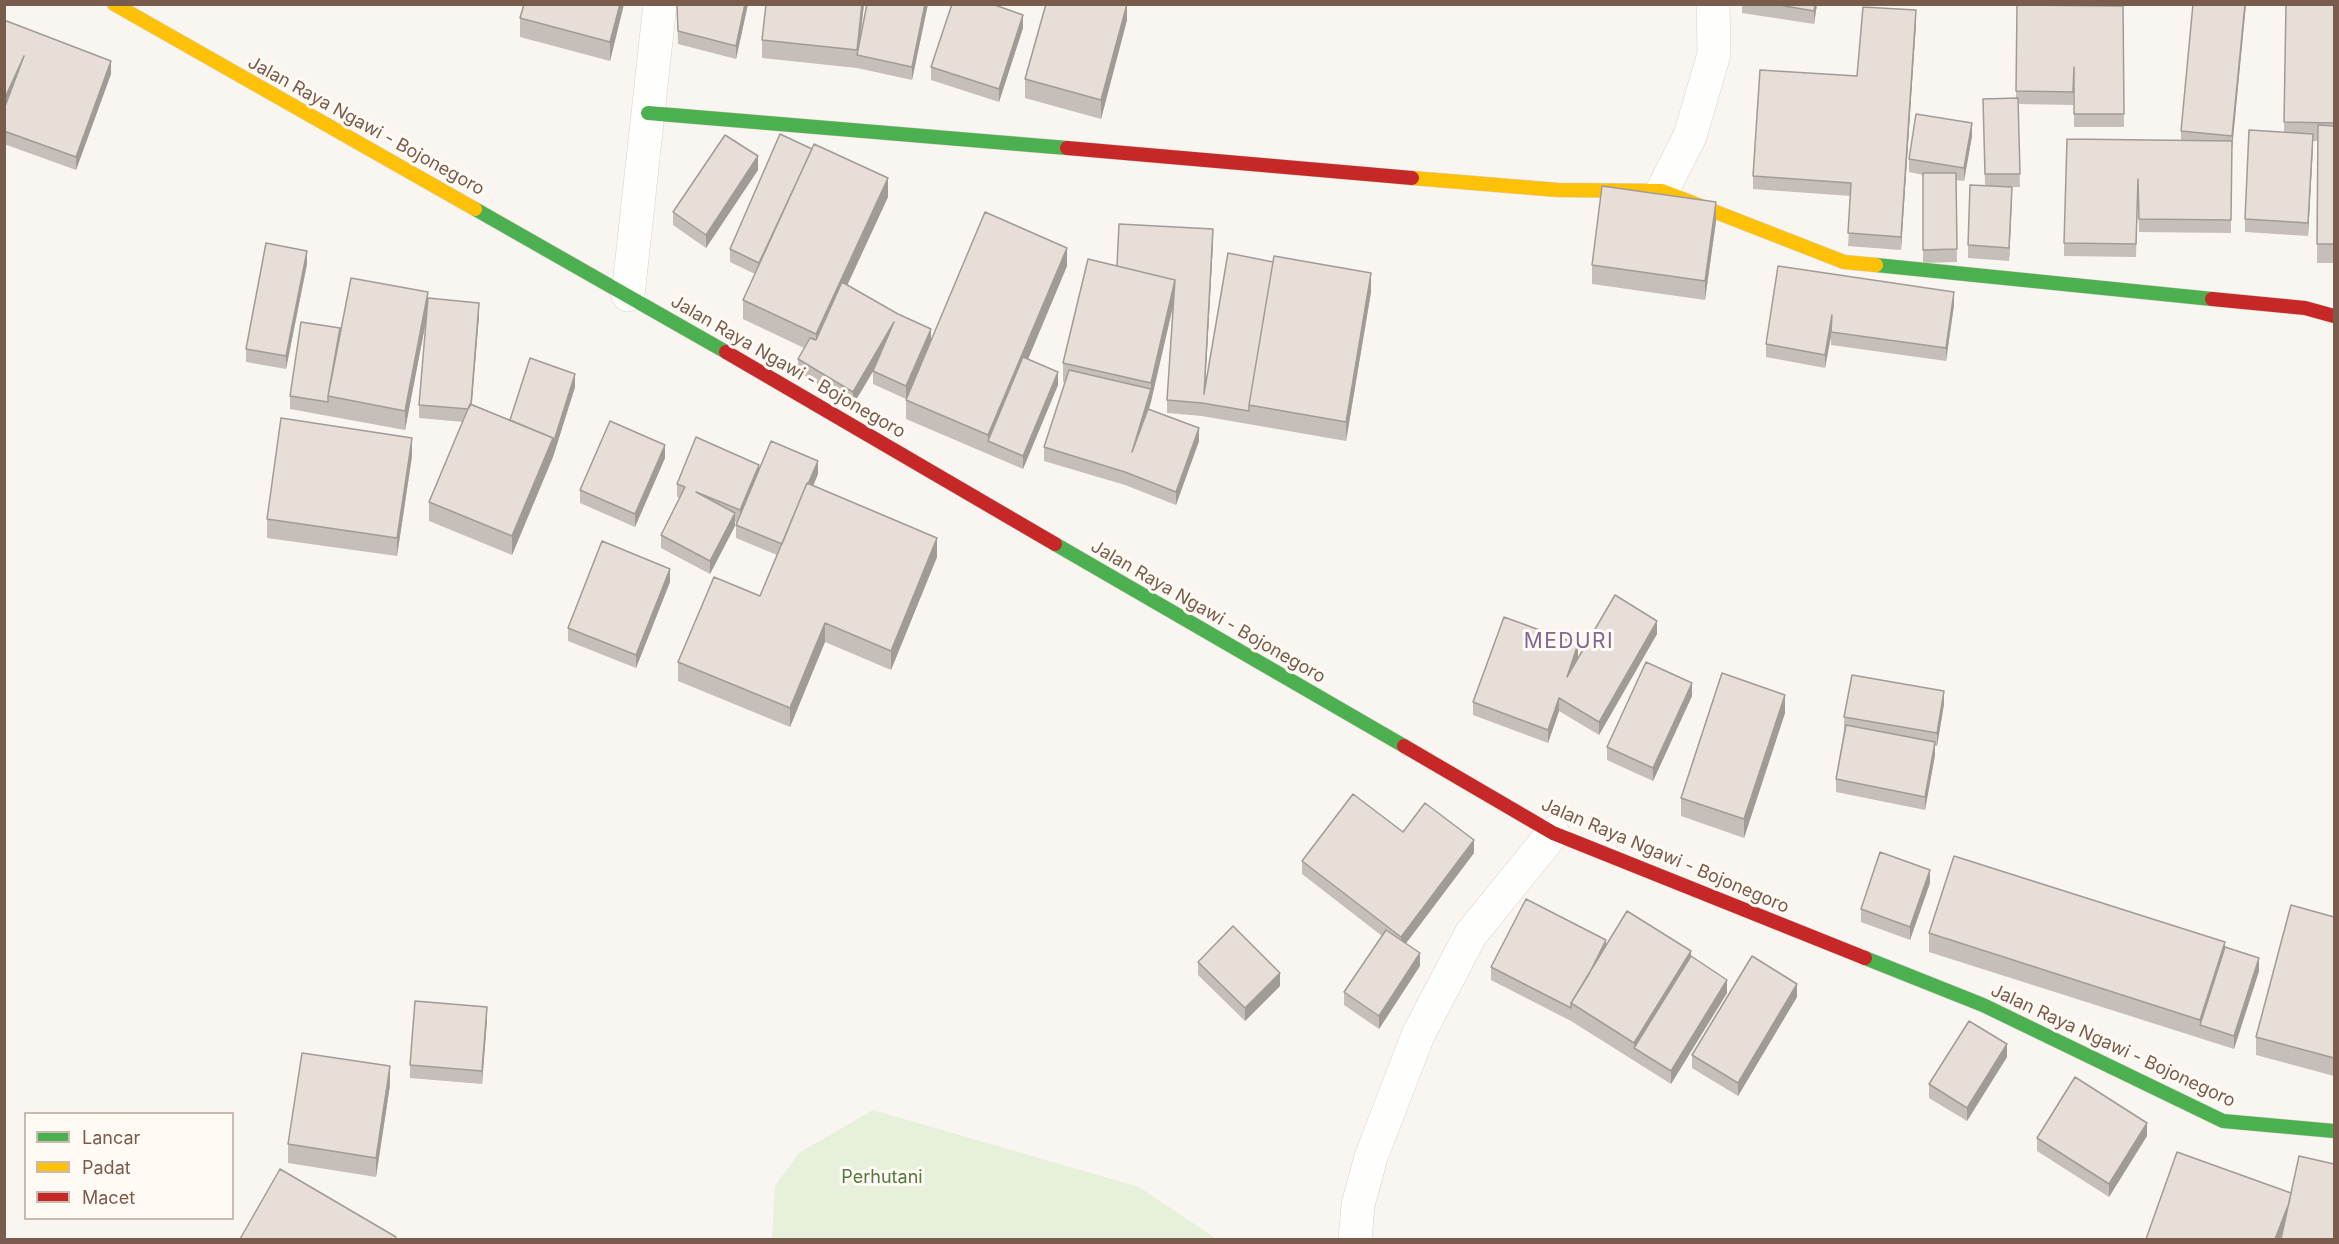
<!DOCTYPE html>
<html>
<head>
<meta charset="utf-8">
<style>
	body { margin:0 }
	#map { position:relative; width:2339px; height:1244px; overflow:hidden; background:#f9f5f0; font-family:Inter,sans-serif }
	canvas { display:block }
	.frame { position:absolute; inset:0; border:6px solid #7a5c4d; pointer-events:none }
	.legend { position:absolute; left:24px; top:1112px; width:210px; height:108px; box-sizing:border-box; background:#fffaf3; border:2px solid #cabbb1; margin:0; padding:8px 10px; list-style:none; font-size:18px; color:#7a5c4d }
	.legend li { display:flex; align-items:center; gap:12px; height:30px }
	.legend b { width:30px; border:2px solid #cabbb1 }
</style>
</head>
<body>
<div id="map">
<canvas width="2339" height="1244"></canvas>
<div class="frame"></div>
<ul class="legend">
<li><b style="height:8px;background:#4caf50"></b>Lancar</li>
<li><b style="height:8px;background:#ffc107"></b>Padat</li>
<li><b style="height:8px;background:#c62828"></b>Macet</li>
</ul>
</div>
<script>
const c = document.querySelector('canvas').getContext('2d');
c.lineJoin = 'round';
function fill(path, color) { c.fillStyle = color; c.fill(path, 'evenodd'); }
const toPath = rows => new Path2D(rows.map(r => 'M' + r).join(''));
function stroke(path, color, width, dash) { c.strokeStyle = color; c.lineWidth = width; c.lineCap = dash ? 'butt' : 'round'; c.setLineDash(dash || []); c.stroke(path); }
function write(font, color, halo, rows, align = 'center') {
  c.font = font + ' Inter,sans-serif'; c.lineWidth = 6; c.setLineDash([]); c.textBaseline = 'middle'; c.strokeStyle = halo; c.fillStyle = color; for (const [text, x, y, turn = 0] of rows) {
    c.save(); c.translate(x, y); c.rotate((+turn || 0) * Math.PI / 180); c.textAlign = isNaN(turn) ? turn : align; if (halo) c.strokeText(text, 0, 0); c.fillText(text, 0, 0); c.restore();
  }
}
fill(toPath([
	[873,1110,1139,1187,1217,1239,772,1239,775,1186,799,1153]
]), '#e7f0db');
const street = toPath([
	[1662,191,1690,136,1714,54,1713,4],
	[628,295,660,4],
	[1355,1240,1358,1205,1371,1157,1418,1035,1471,934,1553,833]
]);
const fast = toPath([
	[648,113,1067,148],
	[475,209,726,352],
	[1876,265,2212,299],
	[1055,544,1404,746],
	[1865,958,1983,1005,2223,1121,2334,1131]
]);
const slow = toPath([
	[114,4,475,209],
	[1412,178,1558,190,1662,191,1844,262,1876,265]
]);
const jam = toPath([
	[1067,148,1412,178],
	[2212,299,2305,308,2334,316],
	[726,352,1055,544],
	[1404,746,1553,833,1865,958]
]);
stroke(street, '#d7d1cb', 34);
stroke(fast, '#d9d2cb', 15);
stroke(slow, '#d9d2cb', 15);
stroke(jam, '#d9d2cb', 15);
stroke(street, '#fefefd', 33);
stroke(fast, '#4caf50', 14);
stroke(slow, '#ffc107', 14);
stroke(jam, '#c62828', 14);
fill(toPath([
	[624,4,610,61,520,37,520,18],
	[677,4,748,4,736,59,678,44],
	[766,4,864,4,860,41,928,4,912,80,857,68,762,58,762,40],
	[1127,4,1127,20,1101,119,1025,98,1025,79],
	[1742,4,1817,4,1814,24,1742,13],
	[2246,4,2232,149,2231,149,2231,233,2139,232,2138,192,2136,257,2064,256,2064,243,2181,141,2181,131],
	[2286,4,2334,4,2334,263,2317,263,2318,141,2313,141,2308,236,2245,232,2245,219,2284,132],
	[2017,5,2123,6,2124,127,2074,127,2074,80,2073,105,2018,104,2020,187,2012,187,2009,261,1968,258,1968,245,1985,185,1983,99,2016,98],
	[4,20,111,74,76,170,4,144],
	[1916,23,1901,250,1848,246,1851,196,1753,189,1753,176,1857,76],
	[1023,28,999,102,931,80,931,67],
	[1972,136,1964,181,1956,180,1957,262,1923,263,1923,175,1909,172,1909,159],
	[758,170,706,248,673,225,673,212],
	[888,197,847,285,931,342,1067,266,1028,359,1058,385,1023,469,906,419,906,400,928,348,906,399,873,384,873,372,853,405,798,372,798,359,804,348,743,319,743,300,755,274,730,262,730,249],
	[1716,221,1705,300,1592,284,1592,265],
	[1213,242,1205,387,1371,292,1346,441,1202,416,1167,413,1167,400,1173,304,1148,409,1199,441,1176,505,1125,485,1044,461,1044,447,1065,382,1063,382,1063,363,1117,266],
	[307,264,286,369,246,362,246,349],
	[428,298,479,316,472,404,510,420,575,387,553,457,512,555,429,521,429,502,463,422,419,418,419,405,426,320,405,430,290,409,290,396,340,337],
	[1954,305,1946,361,1831,345,1831,336,1825,368,1766,357,1766,344],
	[412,456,397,556,267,538,267,519],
	[665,458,635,527,580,503,580,490],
	[759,470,818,474,813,486,937,557,891,670,825,642,790,727,678,681,678,662,760,596,777,555,736,538,736,525,737,523,735,521,735,526,710,574,661,548,661,535,680,498,677,497,677,484],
	[670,582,636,668,568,641,568,628],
	[1657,634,1599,735,1559,711,1548,743,1473,715,1473,702,1578,657,1577,660],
	[1692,696,1653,781,1607,760,1607,747],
	[1944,704,1937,746,1935,746,1935,755,1925,810,1836,792,1836,779,1844,730,1844,717],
	[1785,713,1744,838,1681,816,1681,798],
	[1403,832,1474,853,1406,943,1420,966,1379,1029,1344,1005,1344,992,1382,936,1302,874,1302,861],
	[1930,883,1910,940,1861,922,1861,909],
	[2334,917,2334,1076,2256,1055,2256,1037],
	[1929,933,2225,948,2259,971,2234,1049,1929,952],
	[1606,946,1691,956,1727,993,1671,1084,1571,1021,1491,980,1491,967],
	[1198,962,1280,986,1245,1021,1198,975],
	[1797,997,1738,1096,1692,1068,1692,1055],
	[487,1020,482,1084,410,1078,410,1065],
	[2007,1057,1967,1121,1929,1098,1929,1084],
	[390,1085,376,1177,288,1163,288,1144],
	[2147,1136,2109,1197,2037,1151,2037,1138]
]), '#c6bfb9');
fill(toPath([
	[620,4,624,4,610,61,610,42],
	[745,4,748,4,736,59,736,46],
	[862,4,864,4,858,56,857,55,857,68,857,50],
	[925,4,928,4,912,80,912,67],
	[1127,4,1127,20,1101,119,1101,100],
	[1815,4,1817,4,1814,24,1814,11],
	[2245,4,2246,4,2232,149,2232,136],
	[1916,10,1916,23,1901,250,1901,237],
	[1023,15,1023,28,999,102,999,89],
	[24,56,4,113,4,100],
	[111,61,111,74,76,170,76,157],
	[1972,123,1972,136,1964,181,1964,168],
	[2313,134,2313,147,2308,236,2308,223],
	[758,156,758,170,706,248,706,235],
	[888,178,888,197,816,353,816,334],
	[2012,187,2012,200,2009,261,2009,248],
	[1716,202,1716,221,1705,300,1705,281],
	[1213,229,1213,242,1204,407,1204,394],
	[1067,248,1067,266,993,443,988,441,988,435],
	[307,251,307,264,286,369,286,356],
	[1371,273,1371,292,1346,441,1346,422],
	[1175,280,1175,298,1151,402,1132,465,1132,452,1151,389,1151,383],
	[428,292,428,311,405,430,405,411],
	[1954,292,1954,305,1946,361,1946,348],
	[479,303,479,316,470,422,470,409],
	[1832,315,1831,336,1825,368,1825,355],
	[894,322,894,335,853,405,853,392],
	[931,329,931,342,906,399,906,386],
	[1058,372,1058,385,1023,469,1023,456],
	[575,374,575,387,553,457,553,444],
	[1199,428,1199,441,1176,505,1176,492],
	[412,438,412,456,397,556,397,538],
	[553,438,553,457,512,555,512,536],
	[665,445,665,458,635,527,635,514],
	[818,461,818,474,783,558,783,545],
	[759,465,759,478,740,523,740,510],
	[735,513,735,526,710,574,710,561],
	[937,538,937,557,891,670,891,651],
	[670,569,670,582,636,668,636,655],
	[1657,621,1657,634,1599,735,1599,722],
	[825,623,825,642,790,727,790,708],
	[1578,644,1578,657,1567,690,1567,677],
	[1692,683,1692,696,1653,781,1653,768],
	[1944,691,1944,704,1937,746,1937,733],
	[1785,695,1785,713,1744,838,1744,819],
	[1559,698,1559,711,1548,743,1548,730],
	[1935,742,1935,755,1925,810,1925,797],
	[1474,840,1474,853,1401,950,1401,937],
	[1930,870,1930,883,1910,940,1910,927],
	[1606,940,1606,953,1573,1004],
	[2225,942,2225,960,2200,1025,2200,1020],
	[1691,951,1691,969,1634,1048,1634,1043],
	[1420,953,1420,966,1379,1029,1379,1016],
	[2259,958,2259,971,2234,1049,2234,1036],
	[1280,973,1280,986,1245,1021,1245,1008],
	[1727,980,1727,993,1671,1084,1671,1071],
	[1797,984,1797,997,1738,1096,1738,1083],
	[487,1007,487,1020,482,1084,482,1071],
	[2007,1044,2007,1057,1967,1121,1967,1108],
	[390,1066,390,1085,376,1177,376,1158],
	[2147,1123,2147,1136,2109,1197,2109,1184],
	[2292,1194,2292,1207,2280,1239,2275,1239]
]), '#a19b96');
const building = toPath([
	[524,4,620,4,610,42,520,18,524,4],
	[677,4,745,4,736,46,678,31,677,4],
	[766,4,862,4,857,50,762,40,766,4],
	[867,4,925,4,912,67,857,55,867,4],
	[952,4,992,4,1023,15,999,89,931,67,952,4],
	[1046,4,1127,4,1101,100,1025,79,1046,4],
	[1773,4,1815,4,1814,11,1773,4],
	[2193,4,2245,4,2232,136,2181,131,2193,4],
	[2286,4,2334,4,2334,123,2284,122,2286,4],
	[2017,5,2123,6,2124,114,2074,114,2074,67,2073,92,2016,91,2017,5],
	[1863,7,1916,10,1901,237,1848,233,1851,183,1753,176,1760,70,1857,76,1863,7],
	[4,20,111,61,76,157,4,131,4,109,24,56,4,100,4,20],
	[2018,98,2020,174,1985,174,1983,99,2018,98],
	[1916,114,1972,123,1964,168,1909,159,1916,114],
	[2318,125,2334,126,2334,244,2317,244,2318,125],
	[2249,130,2313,134,2308,223,2245,219,2249,130],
	[780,134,812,149,759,263,730,249,780,134],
	[725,135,758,156,706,235,673,212,725,135],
	[2067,139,2232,141,2231,220,2139,219,2138,179,2136,244,2064,243,2067,139],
	[814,144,888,178,816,334,743,300,814,144],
	[1923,173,1956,173,1957,249,1923,250,1923,173],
	[1970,185,2012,187,2009,248,1968,245,1970,185],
	[1602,186,1716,202,1705,281,1592,265,1602,186],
	[985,212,1067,248,988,435,906,400,985,212],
	[1119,224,1213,229,1204,394,1228,253,1273,262,1249,405,1249,411,1202,403,1167,400,1175,280,1117,266,1119,224],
	[266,243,307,251,286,356,246,349,266,243],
	[1274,256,1371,273,1346,422,1249,405,1274,256],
	[1088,259,1175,280,1151,383,1063,363,1088,259],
	[1778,266,1954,292,1946,348,1831,332,1832,315,1825,355,1766,344,1778,266],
	[351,278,428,292,405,411,328,396,351,278],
	[842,282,898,314,931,329,906,386,873,371,894,322,853,392,798,359,810,338,816,340,842,282],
	[428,298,479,303,471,404,468,409,419,405,428,298],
	[301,322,340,328,328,396,328,402,290,396,301,322],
	[1023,357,1058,372,1023,456,988,441,1023,357],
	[530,358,575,374,553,444,553,438,510,420,530,358],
	[1069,370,1151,389,1132,452,1148,409,1199,428,1176,492,1125,472,1044,447,1069,370],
	[470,404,553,438,512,536,429,502,470,404],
	[281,418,412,438,397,538,267,519,281,418],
	[610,421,665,445,635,514,580,490,610,421],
	[696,437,759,465,740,510,696,492,735,513,710,561,661,535,685,487,677,484,696,437],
	[771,441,818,461,808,484,807,483,782,544,736,525,771,441],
	[807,483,937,538,891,651,825,623,790,708,678,662,714,577,760,596,807,483],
	[602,541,670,569,636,655,568,628,602,541],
	[1615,595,1657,621,1599,722,1559,698,1548,730,1473,702,1504,617,1578,644,1567,677,1615,595],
	[1646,662,1692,683,1653,768,1607,747,1646,662],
	[1722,673,1785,695,1744,819,1681,798,1722,673],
	[1852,675,1944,691,1937,733,1844,717,1852,675],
	[1846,725,1935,742,1925,797,1836,779,1846,725],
	[1353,794,1403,832,1425,803,1474,840,1401,937,1302,861,1353,794],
	[1880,852,1930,870,1910,927,1861,909,1880,852],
	[1954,856,2225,942,2200,1020,1929,933,1954,856],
	[1526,899,1606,940,1589,974,1571,1003,1571,1008,1491,967,1526,899],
	[2291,905,2334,917,2334,1058,2256,1037,2291,905],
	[1627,911,1691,951,1634,1043,1571,1003,1627,911],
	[1233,926,1280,973,1245,1008,1198,962,1233,926],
	[1386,930,1420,953,1379,1016,1344,992,1386,930],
	[2225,947,2259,958,2234,1036,2200,1025,2225,947],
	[1691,956,1727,980,1671,1071,1634,1048,1691,956],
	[1752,956,1797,984,1738,1083,1692,1055,1752,956],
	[415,1001,487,1007,482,1071,410,1065,415,1001],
	[1969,1021,2007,1044,1967,1108,1929,1084,1969,1021],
	[302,1053,390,1066,376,1158,288,1144,302,1053],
	[2075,1077,2147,1123,2109,1184,2037,1138,2075,1077],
	[2177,1152,2291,1193,2289,1203,2275,1239,2146,1239,2177,1152],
	[2299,1156,2334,1164,2334,1239,2281,1239,2299,1156],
	[280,1169,396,1237,395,1239,240,1239,280,1169]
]);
fill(building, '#e6ded7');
stroke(building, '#a19b96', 1.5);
write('18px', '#7a5c4d', '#fffaf3', [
	["Jalan Raya Ngawi - Bojonegoro",366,126,29],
	["Jalan Raya Ngawi - Bojonegoro",788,367,30],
	["Jalan Raya Ngawi - Bojonegoro",1208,612,30],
	["Jalan Raya Ngawi - Bojonegoro",1665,856,23],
	["Jalan Raya Ngawi - Bojonegoro",2113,1046,25]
]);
write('18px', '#537a41', '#fffaf3', [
	["Perhutani",882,1178]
]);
c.letterSpacing = '1.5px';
write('21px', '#846695', '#fffaf3', [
	["MEDURI",1569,642]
]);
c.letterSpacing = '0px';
</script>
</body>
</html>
